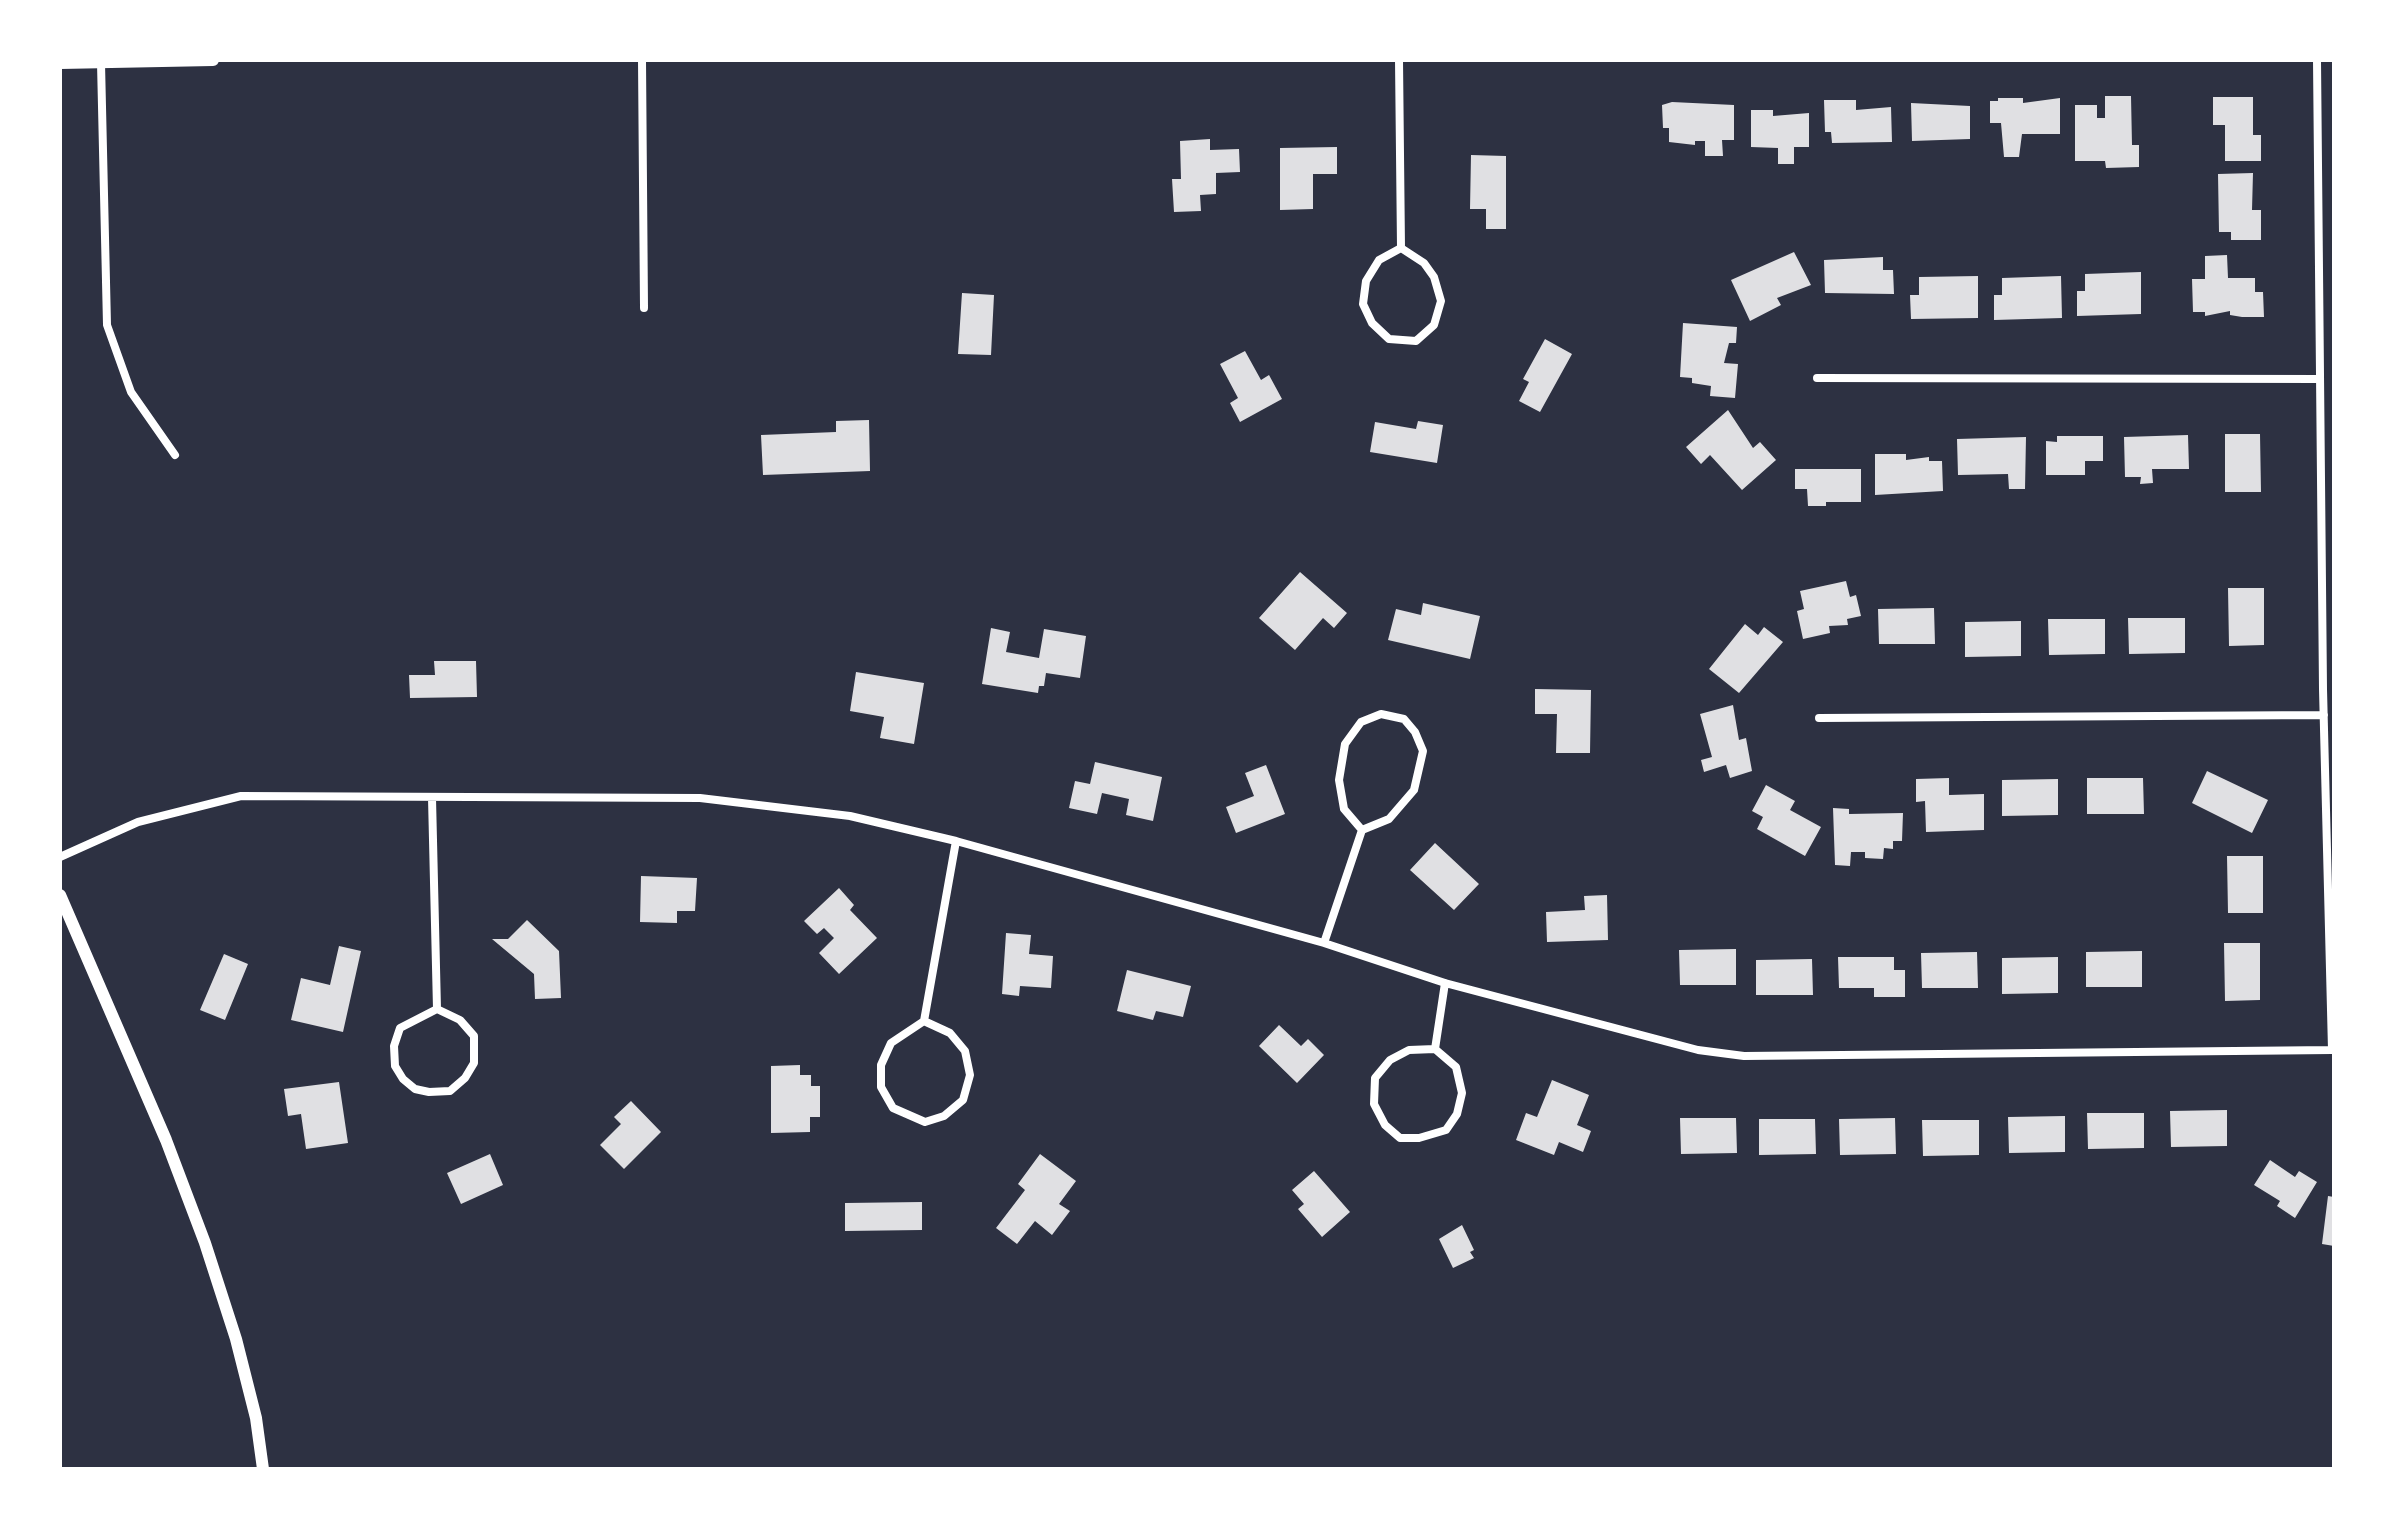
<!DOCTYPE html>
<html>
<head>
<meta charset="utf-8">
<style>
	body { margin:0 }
	#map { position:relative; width:2394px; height:1529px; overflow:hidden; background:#2d3142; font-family:Rubik,sans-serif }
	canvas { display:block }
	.frame { position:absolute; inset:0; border:62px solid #fff; pointer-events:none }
</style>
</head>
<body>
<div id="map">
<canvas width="2394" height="1529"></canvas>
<div class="frame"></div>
</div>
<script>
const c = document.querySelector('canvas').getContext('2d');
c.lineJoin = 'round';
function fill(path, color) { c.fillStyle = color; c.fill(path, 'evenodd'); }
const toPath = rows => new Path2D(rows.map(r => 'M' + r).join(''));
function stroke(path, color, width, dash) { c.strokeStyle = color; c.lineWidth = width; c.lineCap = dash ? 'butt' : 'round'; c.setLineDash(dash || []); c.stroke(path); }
fill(toPath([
	[2105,96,2131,96,2132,145,2139,145,2139,167,2106,168,2105,161,2075,161,2075,105,2097,105,2097,118,2105,118],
	[2213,97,2253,97,2253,135,2261,135,2261,161,2225,161,2225,125,2213,125],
	[1998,98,2023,98,2023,103,2060,98,2060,134,2022,134,2019,157,2004,157,2001,123,1990,123,1990,101,1998,101],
	[1824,100,1856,100,1856,110,1891,107,1892,142,1832,143,1831,132,1825,132],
	[1672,102,1734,105,1734,140,1722,140,1723,156,1705,156,1705,141,1695,141,1695,145,1669,142,1669,128,1663,128,1662,105],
	[1911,103,1970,106,1970,139,1912,141],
	[1751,110,1773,110,1773,116,1809,113,1809,147,1794,147,1794,164,1778,164,1778,148,1751,147],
	[1210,139,1210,150,1239,149,1240,172,1216,173,1216,194,1200,195,1201,211,1174,212,1172,179,1181,179,1180,141],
	[1337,147,1337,174,1313,174,1313,209,1280,210,1280,148],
	[1471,155,1506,156,1506,229,1486,229,1486,209,1470,209],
	[2253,173,2252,210,2261,210,2261,240,2231,240,2231,232,2219,232,2218,174],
	[1794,252,1811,285,1777,298,1781,305,1750,321,1731,280],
	[2227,255,2228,278,2255,278,2255,292,2263,292,2264,317,2242,317,2230,315,2230,311,2205,316,2205,312,2193,312,2192,279,2205,279,2205,256],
	[1883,257,1883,270,1893,270,1894,294,1825,293,1824,260],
	[2141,272,2141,314,2077,316,2077,291,2085,291,2085,274],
	[1978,276,1978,318,1911,319,1910,295,1919,295,1919,277],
	[2061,276,2062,318,1994,320,1994,295,2002,295,2002,278],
	[962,293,994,295,991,355,958,354],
	[1683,323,1737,327,1736,343,1729,343,1724,363,1738,364,1735,398,1710,396,1711,386,1692,383,1692,378,1680,377],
	[1545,339,1572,354,1540,412,1519,401,1529,382,1523,379],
	[1245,351,1261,380,1269,375,1282,399,1240,422,1230,403,1238,398,1220,364],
	[1728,410,1753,448,1760,442,1776,460,1742,490,1710,455,1701,464,1686,447],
	[869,420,870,471,763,475,761,435,836,432,836,421],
	[1418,421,1443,425,1437,463,1370,452,1375,422,1416,429],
	[2225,434,2260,434,2261,492,2225,492],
	[2188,435,2189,469,2152,469,2153,483,2140,484,2141,477,2125,477,2124,437],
	[2057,436,2103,436,2103,461,2085,461,2085,475,2046,475,2046,441,2057,442],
	[2026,437,2025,489,2009,489,2008,474,1958,475,1957,439],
	[1875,454,1906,454,1906,460,1929,457,1929,461,1942,461,1943,491,1875,495],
	[1795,469,1861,469,1861,502,1826,502,1826,506,1808,506,1807,489,1795,489],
	[1300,572,1347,613,1334,628,1323,618,1295,650,1259,618],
	[1846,581,1850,597,1856,595,1861,616,1847,619,1848,625,1829,626,1830,633,1803,639,1797,611,1804,609,1800,591],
	[2228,588,2264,588,2264,645,2229,646],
	[1423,603,1480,616,1470,659,1388,640,1396,609,1421,615],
	[1934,608,1935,644,1879,644,1878,609],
	[2128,618,2185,618,2185,653,2129,654],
	[2048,619,2105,619,2105,654,2049,655],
	[2021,621,2021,656,1965,657,1965,622],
	[1745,624,1758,635,1764,627,1783,642,1739,693,1709,669],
	[991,628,1010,632,1006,652,1039,658,1044,629,1086,636,1080,678,1046,673,1044,686,1039,686,1038,693,982,684],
	[434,661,476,661,477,697,410,698,409,675,435,675],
	[856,672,924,683,914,744,880,738,884,717,850,711],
	[1535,689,1591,690,1590,753,1556,753,1557,714,1535,714],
	[1733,705,1739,740,1746,738,1752,771,1730,778,1726,765,1704,772,1701,760,1712,757,1700,714],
	[1095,762,1162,777,1153,821,1126,815,1129,799,1102,793,1097,814,1069,808,1075,781,1090,784],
	[1266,765,1285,814,1236,833,1226,807,1254,796,1245,773],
	[2207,771,2268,800,2252,833,2192,803],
	[1949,778,1949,795,1984,794,1984,830,1926,832,1925,801,1916,802,1916,779],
	[2087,778,2143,778,2144,814,2087,814],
	[2058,779,2058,815,2002,816,2002,780],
	[1766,785,1795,801,1790,810,1821,827,1805,856,1757,829,1763,817,1752,811],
	[1833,808,1849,809,1849,814,1903,813,1902,841,1893,841,1893,849,1884,848,1883,859,1865,858,1865,852,1851,852,1850,866,1835,865],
	[1435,843,1479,884,1454,910,1410,870],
	[2227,856,2263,856,2263,913,2228,913],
	[641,876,697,878,695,911,677,911,677,923,640,922],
	[839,888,854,905,850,910,877,938,839,974,819,953,834,938,824,928,817,934,804,921],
	[1607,895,1608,940,1547,942,1546,912,1585,910,1584,896],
	[527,920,559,951,561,998,535,999,534,974,492,939,508,939],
	[1006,933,1031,935,1029,954,1053,956,1051,988,1020,986,1019,996,1002,994],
	[2224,943,2260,943,2260,1000,2225,1001],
	[339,946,361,951,343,1032,291,1020,301,978,330,985],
	[1736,949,1736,985,1680,985,1679,950],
	[2142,951,2142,987,2086,987,2086,952],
	[1977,952,1978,988,1922,988,1921,953],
	[224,954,248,964,225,1020,200,1010],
	[1838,957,1894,957,1894,970,1905,970,1905,997,1874,997,1874,988,1839,988],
	[2058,957,2058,993,2002,994,2002,958],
	[1812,959,1813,995,1756,995,1756,960],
	[1127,970,1191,986,1183,1017,1156,1011,1153,1020,1117,1011],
	[1279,1025,1301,1046,1308,1039,1324,1055,1297,1083,1259,1046],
	[800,1065,800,1075,811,1075,811,1086,820,1086,820,1117,810,1117,810,1132,771,1133,771,1066],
	[1552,1080,1589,1095,1577,1125,1591,1131,1583,1152,1559,1142,1554,1155,1516,1140,1526,1113,1537,1117],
	[339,1082,348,1143,306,1149,301,1114,288,1116,284,1089],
	[631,1101,661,1132,624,1169,600,1145,621,1124,614,1117],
	[2227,1110,2227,1146,2171,1147,2170,1111],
	[2087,1113,2144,1113,2144,1148,2088,1149],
	[2065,1116,2065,1152,2009,1153,2008,1117],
	[1680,1118,1736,1118,1737,1153,1681,1154],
	[1895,1118,1896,1154,1840,1155,1839,1119],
	[1759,1119,1815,1119,1816,1154,1759,1155],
	[1922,1120,1979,1120,1979,1155,1923,1156],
	[490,1154,503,1185,461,1204,447,1173],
	[1040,1154,1076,1181,1059,1204,1070,1211,1052,1235,1035,1221,1017,1244,996,1228,1025,1190,1018,1184],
	[2270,1160,2295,1177,2299,1171,2317,1182,2295,1218,2277,1206,2280,1201,2254,1185],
	[1314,1171,1350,1212,1322,1237,1298,1209,1304,1204,1292,1190],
	[2328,1196,2334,1197,2334,1246,2322,1244],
	[922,1202,922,1230,845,1231,845,1203],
	[1462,1225,1474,1250,1470,1252,1474,1258,1453,1268,1439,1239]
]), '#e0e0e3');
stroke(toPath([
	[642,60,644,308],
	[1399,60,1401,248],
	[2317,60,2323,689,2332,1050],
	[101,63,107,325,131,392,175,455],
	[1401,248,1424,263,1434,277,1441,301,1434,325,1416,341,1389,339,1372,323,1363,304,1366,281,1379,260,1401,248],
	[1817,378,2319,379],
	[1819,718,2324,715],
	[432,798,437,1009,400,1028,394,1046,395,1066,403,1079,415,1089,429,1092,450,1091,465,1078,474,1063,474,1036,460,1020,437,1009],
	[60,857,138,822,241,796,700,798,850,816,956,841,1324,943,1445,983,1698,1050,1744,1056,2332,1050],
	[1324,943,1362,830,1389,819,1414,790,1423,751,1415,732,1404,719,1381,714,1361,722,1345,744,1339,780,1344,809,1362,830],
	[924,1021,891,1043,881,1065,881,1087,893,1108,925,1122,944,1116,963,1100,970,1075,965,1051,950,1033,924,1021,956,841],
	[1435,1049,1409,1050,1390,1060,1375,1078,1374,1104,1385,1125,1400,1138,1419,1138,1446,1130,1457,1114,1462,1093,1456,1067,1435,1049,1445,983]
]), '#fff', 8);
stroke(toPath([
	[60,63,213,60],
	[60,895,166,1140,205,1243,236,1339,256,1418,263,1469]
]), '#fff', 12);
</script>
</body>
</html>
